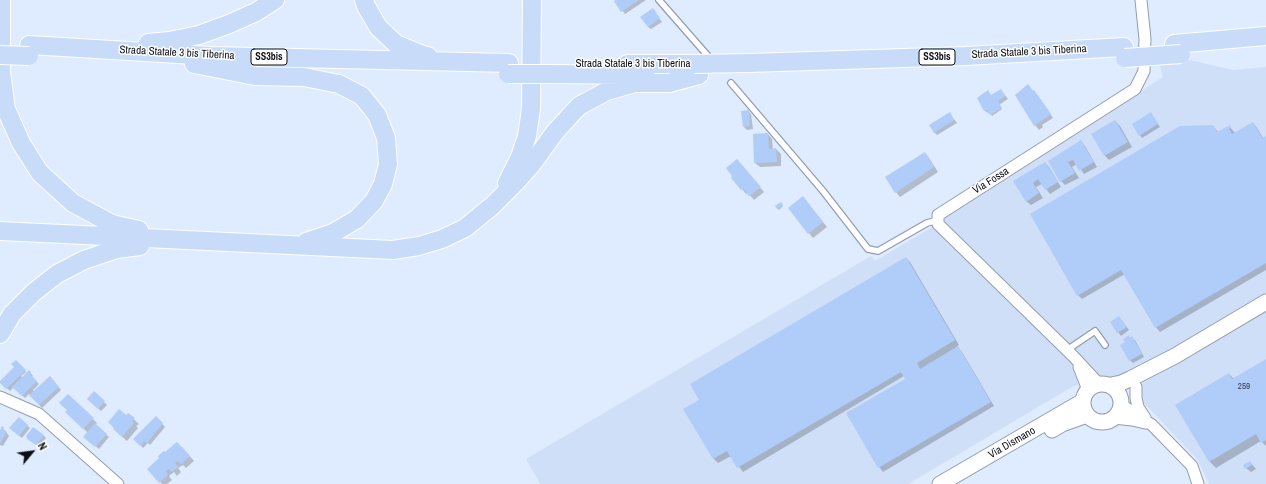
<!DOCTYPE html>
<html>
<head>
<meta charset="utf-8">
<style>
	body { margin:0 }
	#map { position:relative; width:1266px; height:484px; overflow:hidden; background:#dfebfe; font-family:"Archivo Narrow",sans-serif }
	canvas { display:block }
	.north { position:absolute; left:12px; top:432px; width:40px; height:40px; -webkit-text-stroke:3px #fff; paint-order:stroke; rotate:61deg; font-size:11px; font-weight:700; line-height:16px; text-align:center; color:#0b0f15 }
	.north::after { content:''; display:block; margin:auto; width:14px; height:18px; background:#0b0f15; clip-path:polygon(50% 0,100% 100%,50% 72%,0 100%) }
</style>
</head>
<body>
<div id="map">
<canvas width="1266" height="484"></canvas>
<div class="north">N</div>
</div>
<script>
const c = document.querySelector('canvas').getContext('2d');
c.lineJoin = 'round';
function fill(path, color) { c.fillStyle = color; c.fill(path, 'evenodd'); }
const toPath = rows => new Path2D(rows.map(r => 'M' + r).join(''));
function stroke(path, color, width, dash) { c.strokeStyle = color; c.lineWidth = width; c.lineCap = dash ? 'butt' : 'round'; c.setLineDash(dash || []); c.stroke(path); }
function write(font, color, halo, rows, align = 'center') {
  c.font = font + ' "Archivo Narrow",sans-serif'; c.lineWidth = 3; c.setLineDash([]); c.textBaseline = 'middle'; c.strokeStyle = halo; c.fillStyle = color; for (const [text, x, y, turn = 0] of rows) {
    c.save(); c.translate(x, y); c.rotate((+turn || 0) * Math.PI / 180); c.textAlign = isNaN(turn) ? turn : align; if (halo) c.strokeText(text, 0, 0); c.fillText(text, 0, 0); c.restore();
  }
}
fill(toPath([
	[1185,59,1233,70,1266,67,1266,484,1209,484,1198,460,1148,407,1128,388,1117,380,1104,378,1090,380,1072,387,908,484,540,484,526,459,871,256,875,261,934,226,966,203,1163,77,1159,63]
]), '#cfdff8');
fill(toPath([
	[617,0,646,0,625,14,615,1],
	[655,13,662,22,651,29,648,27],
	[1028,85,1041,100,1053,118,1042,125,1043,127,1039,130,1035,125],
	[1001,90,1008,99,999,105,1002,109,992,116,990,112,988,113,985,111,992,97],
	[748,111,751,114,753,129,747,130,744,127],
	[1151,113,1160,127,1142,138,1140,135],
	[950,114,957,123,937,135,934,132],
	[1115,121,1120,126,1132,147,1109,160,1105,156],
	[1253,123,1257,128,1263,138,1266,137,1266,270,1160,332,1156,327,1125,274,1082,299,1078,295,1213,126,1219,133,1229,126,1235,133],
	[768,134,772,139,773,150,776,149,781,154,781,166,760,167,755,163],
	[1081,141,1085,146,1097,167,1084,174,1077,164,1072,167,1079,178,1065,185,1061,181,1049,161],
	[925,153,929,158,938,172,900,197,896,192],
	[1045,163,1049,167,1061,187,1050,194,1042,184,1036,187,1043,198,1031,205,1026,201,1015,182],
	[741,165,764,192,754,200,748,193,746,194,742,189],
	[803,197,827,227,813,238,809,233],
	[781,203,783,206,779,210,776,206],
	[906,258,910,262,959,345,957,346,962,352,994,406,883,472,879,467,906,379,904,376,743,472,731,456,718,463,714,459,685,409,701,400],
	[1119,317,1129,330,1121,336,1111,322],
	[1129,337,1135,340,1144,357,1133,363,1130,360],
	[1266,360,1266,446,1261,441,1216,468,1210,462,1176,405,1229,374,1234,379],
	[16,361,26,372,21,376,23,378,29,371,33,376,32,377,39,384,33,390,35,392,53,380,61,390,42,408,29,394,25,398,14,387,10,391,0,382,15,367],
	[94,392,107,405,101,411,88,399],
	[68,395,97,423,95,425,109,437,99,449,85,437,88,433,67,412,68,410],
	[128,414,139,424,136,426,138,428,127,441,119,434],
	[156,417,165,427,150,445,148,443,143,448,135,439],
	[19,418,30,428,22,438,14,431],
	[3,428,9,436,3,446,0,445,0,432],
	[43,435,46,438,39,447,31,441],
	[182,447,194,461,186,468,183,465,178,468,181,472,177,476,174,472,169,476,172,480,167,484,162,484,148,469,165,454],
	[1250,462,1256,469,1251,472,1246,468]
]), '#0003');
fill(toPath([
	[615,0,639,0,621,12,614,1],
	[653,8,660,18,648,27,640,17],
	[1028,84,1033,91,1034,90,1051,114,1034,126,1015,95],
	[1001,89,1005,96,998,101,1002,108,990,115,987,110,984,111,977,98,988,90,991,95],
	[749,110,750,126,743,127,741,111],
	[950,112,954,120,934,133,929,125],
	[1151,112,1158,124,1139,136,1132,124],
	[1115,120,1128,142,1104,156,1091,134],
	[1253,122,1262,138,1266,136,1266,263,1155,328,1121,270,1077,296,1030,214,1180,126,1213,125,1217,132,1230,125,1231,128,1229,129,1232,134],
	[768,133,769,149,776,148,777,162,754,163,753,134],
	[1081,140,1094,162,1079,171,1073,160,1068,162,1075,173,1060,182,1048,161],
	[925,152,934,167,895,193,885,177],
	[737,159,761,187,749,196,743,189,741,190,731,178,732,176,726,168],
	[1045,162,1058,182,1045,190,1038,179,1033,183,1039,193,1026,202,1013,181],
	[803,196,823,222,808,234,788,208],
	[781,202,783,205,777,209,775,206],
	[906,257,955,340,917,363,920,369,958,346,991,402,878,468,846,413,905,379,901,372,737,468,727,451,713,459,683,409,699,400,690,384],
	[1119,316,1127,327,1117,333,1110,322],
	[1129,335,1130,338,1132,336,1142,354,1129,361,1120,345,1125,342,1123,339],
	[1266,359,1266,440,1261,443,1256,434,1209,462,1175,405,1229,373,1232,379],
	[16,360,26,370,6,389,0,383,0,381,14,367,11,364],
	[29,370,31,372,30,374,37,381,22,396,12,387],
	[50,376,59,387,39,405,29,395],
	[94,391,105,401,98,409,87,399],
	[68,394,94,418,83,429,65,412,67,410,59,403],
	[119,409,126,415,128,413,135,418,132,422,134,423,122,437,113,429,114,428,108,422],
	[156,416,163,423,147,443,144,441,140,446,133,439],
	[19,417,28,425,19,436,9,428],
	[95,423,107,434,95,447,83,437],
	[2,426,4,427,3,429,7,432,0,443,0,430],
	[33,427,44,435,36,445,27,439,26,436],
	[177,442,190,456,181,464,178,461,175,463,178,467,172,472,169,469,166,471,168,475,159,483,147,469,159,458,158,456,164,451,165,452],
	[1250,461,1252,465,1245,469,1243,465]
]), '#b0ccf9');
const service = toPath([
	[659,0,708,56],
	[731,83,823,191,868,249,878,251,927,223,938,220],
	[1067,350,1095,331,1105,345]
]);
const minor = toPath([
	[1079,367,1088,390],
	[1099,384,1073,356,938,224,938,215,1135,89,1144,71,1145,39,1141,0],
	[1136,387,1136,398,1138,407,1145,418],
	[0,397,39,414,118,484],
	[1122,405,1152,425,1192,466,1198,484],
	[1114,418,1132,420,1145,423]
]);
const secondary = toPath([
	'1083 403a19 19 0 1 1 38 0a19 19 0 1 1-38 0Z',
	[1111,385,1121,383,1130,379,1175,356,1266,302],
	[1052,430,1062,424,1087,415],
	[940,484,1083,401]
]);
const trunk = toPath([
	[1,0,1,72,6,109,21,143,40,173,73,203,112,224,139,230],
	[364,0,366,6,378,27,396,44,423,55,428,56],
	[148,43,169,41,199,35,229,24,256,12,275,0],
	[1174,44,1266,36],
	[29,45,211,56,509,63],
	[749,63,966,56,1124,47],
	[194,64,255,76,304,77,339,84,362,96,377,115,386,138,388,164,383,184,374,201,357,219,333,233,306,242],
	[627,64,694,64],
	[551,74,645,75],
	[507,183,520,157,527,136,531,109,532,0],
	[0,231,393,250,419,246,442,239,465,228,492,206,515,183,532,164,555,132,579,106,607,91,635,83,669,83,699,75],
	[0,334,12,314,34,292,57,274,84,260,117,249,140,246]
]);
stroke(service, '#939eb0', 8);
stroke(minor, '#939eb0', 13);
stroke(secondary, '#939eb0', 17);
stroke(trunk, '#fff', 20);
stroke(service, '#fff', 5.5);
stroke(minor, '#fff', 11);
stroke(secondary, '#fff', 15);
stroke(trunk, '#c8dcfa', 18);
const trunkBridge = toPath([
	[0,55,29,56],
	[1125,58,1181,54],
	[694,64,749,63],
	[508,74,551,74]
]);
stroke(trunkBridge, '#fff', 20, []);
stroke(trunkBridge, '#c8dcfa', 18);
write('9px', '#343e4e', null, [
	["259",1244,387]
]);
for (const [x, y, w] of [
	[269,57,36],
	[937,57,36]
]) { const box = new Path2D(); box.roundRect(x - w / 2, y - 8, w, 16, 3); c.fillStyle = '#fff'; c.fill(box); stroke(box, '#0b0f15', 1); }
write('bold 10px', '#0b0f15', null, [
	["SS3bis",269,57],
	["SS3bis",937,57]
]);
write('11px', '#0b0f15', '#fff', [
	["Strada Statale 3 bis Tiberina",1029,52,-3],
	["Strada Statale 3 bis Tiberina",177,53,3],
	["Strada Statale 3 bis Tiberina",633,64],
	["Via Fossa",991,181,-32],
	["Via Dismano",1012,443,-30]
]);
</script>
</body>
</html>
